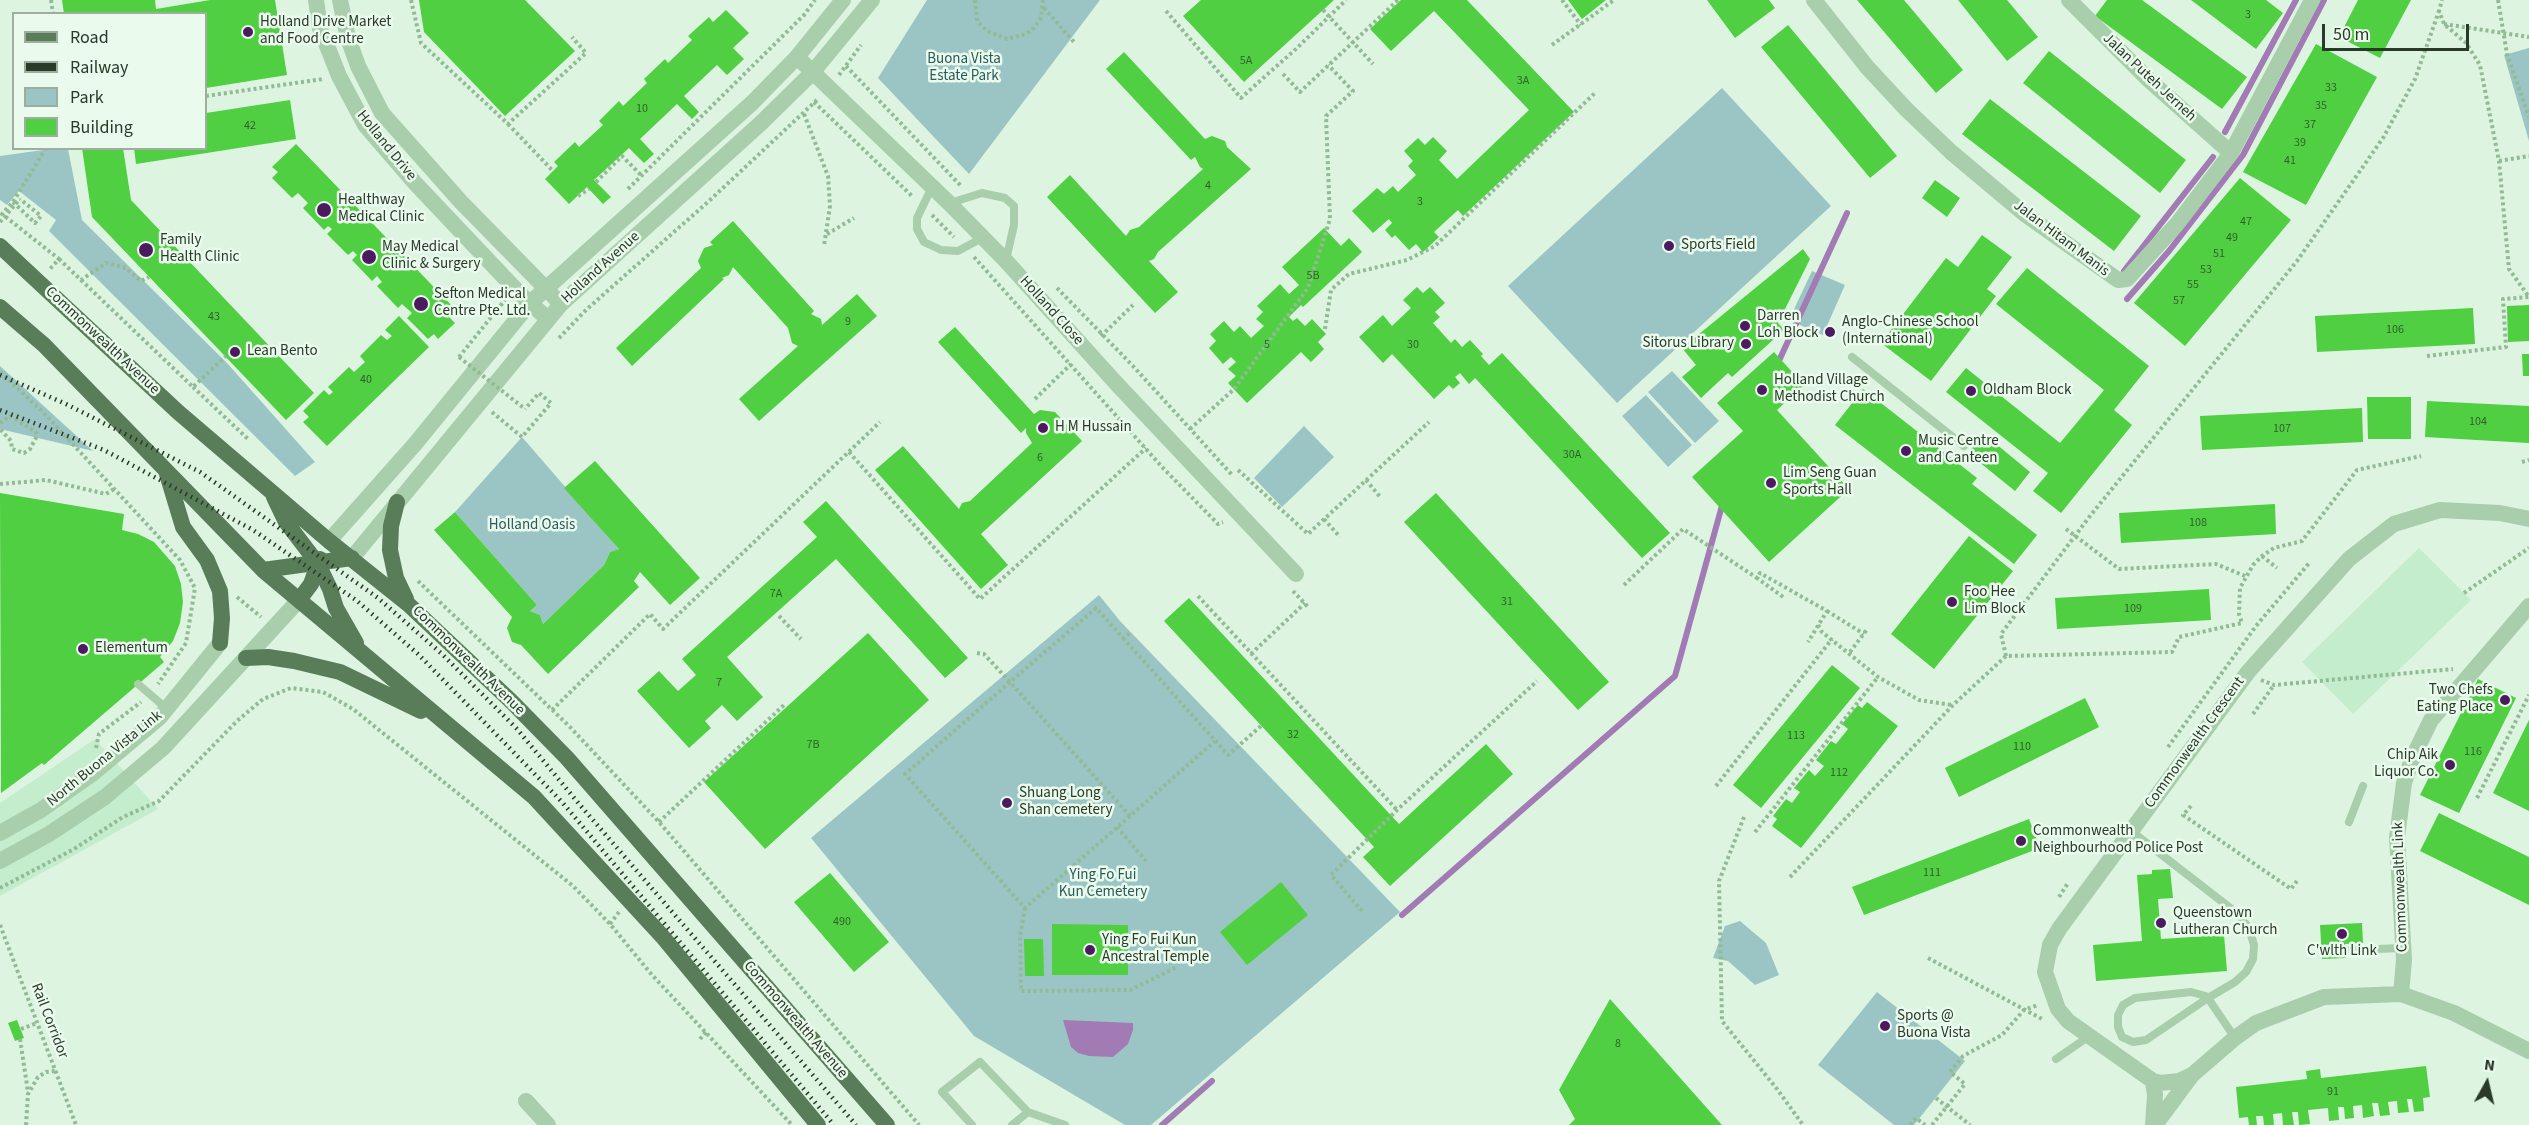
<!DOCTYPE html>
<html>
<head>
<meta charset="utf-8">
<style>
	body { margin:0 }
	#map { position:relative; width:2529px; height:1125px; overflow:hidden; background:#ddf4e1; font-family:"Source Sans 3",sans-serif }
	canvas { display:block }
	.legend { position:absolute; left:12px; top:12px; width:195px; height:138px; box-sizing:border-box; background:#eafbed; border:2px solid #9dae9e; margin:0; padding:8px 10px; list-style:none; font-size:18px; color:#293a28 }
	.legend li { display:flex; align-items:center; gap:12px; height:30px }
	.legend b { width:30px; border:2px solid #9dae9e }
	.north { position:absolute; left:2457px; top:1053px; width:60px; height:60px; -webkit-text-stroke:4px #eafbed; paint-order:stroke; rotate:8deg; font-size:16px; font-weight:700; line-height:24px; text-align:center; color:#293a28 }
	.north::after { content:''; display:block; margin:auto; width:21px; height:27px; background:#293a28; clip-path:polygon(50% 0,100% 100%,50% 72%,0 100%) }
	.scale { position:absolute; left:2322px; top:24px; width:147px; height:27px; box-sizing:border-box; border:3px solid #293a28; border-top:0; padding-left:8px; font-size:18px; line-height:21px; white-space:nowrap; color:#293a28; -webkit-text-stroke:4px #eafbed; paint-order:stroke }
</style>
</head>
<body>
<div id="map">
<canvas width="2529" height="1125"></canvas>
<ul class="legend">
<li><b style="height:8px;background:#597d58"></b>Road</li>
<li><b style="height:8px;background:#293a28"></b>Railway</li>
<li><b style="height:16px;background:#9bc5c4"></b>Park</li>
<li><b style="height:16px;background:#4fcf41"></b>Building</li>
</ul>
<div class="north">N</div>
<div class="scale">50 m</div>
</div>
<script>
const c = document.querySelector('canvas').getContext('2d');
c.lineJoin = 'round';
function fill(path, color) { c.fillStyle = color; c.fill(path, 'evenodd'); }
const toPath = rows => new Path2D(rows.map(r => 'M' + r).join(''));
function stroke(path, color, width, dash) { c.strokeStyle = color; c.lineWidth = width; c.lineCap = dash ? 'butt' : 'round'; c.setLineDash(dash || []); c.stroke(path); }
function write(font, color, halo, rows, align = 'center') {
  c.font = font + ' "Source Sans 3",sans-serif'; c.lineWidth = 5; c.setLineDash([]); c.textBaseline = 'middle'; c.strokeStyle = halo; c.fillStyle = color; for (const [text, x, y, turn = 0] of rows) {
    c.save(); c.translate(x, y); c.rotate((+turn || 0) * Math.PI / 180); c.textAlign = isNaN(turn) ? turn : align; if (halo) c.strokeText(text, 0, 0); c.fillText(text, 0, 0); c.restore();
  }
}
fill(toPath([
	[927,0,1100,0,969,174,878,78],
	[2529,48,2529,141,2504,55],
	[1722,88,1831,206,1617,403,1508,286],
	[50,149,68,149,82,220,227,363,315,462,295,476,49,231,56,220,19,191,7,205,0,200,0,156],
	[1812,271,1845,285,1823,335,1789,320],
	[0,366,93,451,0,429],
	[1672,371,1719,421,1695,443,1648,392],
	[1646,395,1692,445,1668,467,1622,416],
	[1304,426,1334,457,1282,507,1254,478],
	[522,437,619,549,610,552,604,565,543,624,540,615,530,611,537,605,455,512],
	[1099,595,1120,621,1400,912,1151,1125,1125,1125,974,1036,811,838],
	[1740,921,1766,943,1779,975,1755,985,1728,961,1713,958,1725,926],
	[1877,992,1965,1061,1914,1125,1894,1125,1818,1065]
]), '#9bc5c4');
fill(toPath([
	[2419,548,2471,600,2353,714,2302,662],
	[95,739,158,809,0,896,0,803]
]), '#c3edcc');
fill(toPath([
	[1063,1020,1133,1023,1133,1030,1128,1044,1113,1057,1089,1056,1078,1053,1071,1047]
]), '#a27ab4');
stroke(toPath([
	[2225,132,2296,0],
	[2124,271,2213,157],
	[2127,299,2169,251,2243,155,2324,0],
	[1777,365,1847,213],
	[1402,915,1675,676,1723,502],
	[1162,1125,1212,1081]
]), '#a27ab4', 6);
fill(toPath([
	[62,0,155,0,156,9,210,0,275,0,287,75,206,88,206,14,64,14],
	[419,0,525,0,575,51,505,116,424,32],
	[1201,0,1334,0,1244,82,1183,16],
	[1401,0,1467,0,1574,112,1463,216,1458,210,1434,232,1439,237,1423,252,1416,244,1409,250,1395,235,1392,238,1385,230,1392,223,1389,219,1373,233,1352,211,1377,188,1384,194,1393,186,1398,192,1416,175,1408,166,1413,161,1404,151,1418,138,1425,145,1433,137,1447,151,1439,160,1457,179,1529,110,1434,11,1391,51,1370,29],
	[1568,0,1606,0,1582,19],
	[1707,0,1769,0,1775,8,1735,38],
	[1857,0,1904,0,1963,70,1936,93],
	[1958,0,2007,0,2038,37,2007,61],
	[2107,0,2142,0,2247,77,2222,109,2095,16],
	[2191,0,2266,0,2283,13,2256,49],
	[2358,0,2411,0,2380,58,2339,37],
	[726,10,749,33,733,48,744,59,727,75,717,65,684,96,699,112,692,119,677,104,640,139,654,154,644,163,629,148,594,180,611,197,603,204,587,187,569,204,545,179,558,166,554,162,575,142,579,147,603,125,599,121,619,101,623,106,647,83,644,79,665,59,668,63,692,40,688,36,709,17,713,22],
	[1788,25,1897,156,1870,178,1761,47],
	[2316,44,2377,77,2306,205,2243,172],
	[2049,51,2186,160,2160,193,2023,83],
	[1124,52,1205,139,1212,136,1225,141,1227,147,1251,169,1158,252,1154,259,1149,261,1178,292,1155,313,1047,197,1070,175,1126,236,1130,230,1139,227,1203,169,1200,167,1195,157,1191,160,1106,69],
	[1990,99,2141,216,2114,251,1962,134],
	[290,100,296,139,136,164,134,148,206,148,206,113],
	[296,144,455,309,448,316,455,323,438,339,434,334,428,339,407,318,412,313,402,304,398,308,377,286,382,282,377,276,372,281,352,260,357,255,353,251,348,255,327,234,332,229,328,226,324,230,303,208,308,203,298,193,292,198,272,178,278,172,272,167],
	[82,148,123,148,131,200,314,393,286,420,92,217],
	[2240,178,2291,220,2185,346,2134,303],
	[1935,180,1960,198,1947,217,1922,198],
	[733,221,814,311,811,314,821,319,822,325,857,294,877,316,759,421,739,399,798,346,792,343,788,328,733,267,729,275,722,278,724,279,632,366,616,348,701,268,698,261,704,248,713,245,710,242],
	[1324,228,1341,246,1349,238,1362,252,1303,307,1301,305,1289,317,1293,321,1297,318,1305,326,1312,319,1326,334,1318,342,1324,349,1311,362,1301,352,1247,403,1228,383,1236,376,1228,369,1236,362,1231,357,1223,364,1209,348,1216,341,1210,334,1224,321,1234,332,1240,326,1251,338,1264,326,1256,319,1263,312,1257,306,1280,284,1289,294,1299,285,1282,267],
	[1982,235,2012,257,1987,289,1996,296,1931,381,1881,343,1946,258,1958,267],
	[1803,249,1810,259,1778,323,1784,330,1732,377,1728,373,1701,398,1682,377,1696,365,1682,348],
	[2027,268,2149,366,2114,410,2132,425,2061,513,2033,491,2048,473,1946,392,1966,368,2060,443,2104,390,1996,304],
	[1417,287,1423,293,1430,287,1445,303,1435,312,1440,317,1433,323,1451,343,1455,339,1462,347,1470,340,1483,354,1481,356,1489,365,1502,353,1670,533,1642,558,1475,378,1469,384,1460,373,1455,377,1460,383,1453,389,1449,385,1434,399,1392,354,1383,363,1359,337,1383,315,1392,326,1411,308,1403,300],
	[2529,305,2529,341,2508,342,2507,306],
	[2473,308,2475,344,2317,352,2315,316],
	[399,316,429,347,327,446,303,422,309,417,303,411,324,390,329,395,333,392,328,387,349,367,354,372,365,362,360,356,381,335,387,340,392,336,385,330],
	[955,327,1034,414,1040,410,1055,412,1082,441,981,534,1008,565,981,589,875,470,903,446,959,509,962,503,970,501,1032,443,1026,433,1026,428,1021,433,938,342],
	[1774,352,1804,385,1777,410,1849,489,1769,562,1692,477,1743,431,1717,403],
	[2522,354,2529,354,2529,376,2523,376],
	[1863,389,1977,478,1972,484,2037,535,2014,564,1835,425],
	[2367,397,2411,397,2411,439,2368,439],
	[2427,401,2529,406,2529,443,2425,437],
	[2362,408,2363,442,2202,450,2200,416],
	[1984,434,2030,472,2015,491,1968,453],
	[595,461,700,578,670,605,640,572,634,581,639,587,548,674,521,645,512,642,507,628,512,617,434,530,455,512,537,605,530,611,540,615,543,624,604,565,610,552,619,549,564,488],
	[0,493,124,514,122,530,138,534,154,542,175,566,181,584,183,602,180,623,173,641,160,657,164,662,44,765,42,763,1,793],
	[1436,493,1609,682,1578,710,1404,522],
	[826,501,968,658,945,678,836,559,727,657,763,697,737,721,722,705,705,721,711,728,689,748,637,691,659,671,678,691,696,675,682,659,817,537,803,522],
	[2275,504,2276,534,2121,543,2119,513],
	[1969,536,2013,571,1934,669,1891,634],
	[2209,589,2211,620,2057,629,2055,598],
	[1189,598,1399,824,1486,744,1513,774,1390,886,1363,857,1374,847,1164,621],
	[868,633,929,700,765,849,704,782],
	[1832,665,1860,688,1761,808,1733,785],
	[2478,679,2516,698,2459,813,2420,795],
	[2085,698,2099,727,1959,797,1945,768],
	[1867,702,1898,726,1801,848,1772,826,1777,819,1773,816,1786,799,1792,803,1800,792,1794,788,1809,770,1815,776,1824,766,1816,760,1831,741,1836,744,1848,729,1842,724,1858,705,1862,708],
	[2529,720,2529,811,2493,793],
	[2439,813,2529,857,2529,905,2420,851],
	[2029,819,2040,848,1864,915,1852,887],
	[2170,869,2173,898,2158,899,2161,939,2224,935,2227,971,2096,981,2093,945,2142,941,2137,875,2152,874,2152,870],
	[830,873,889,942,854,972,794,902],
	[1281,882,1308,915,1247,965,1220,932],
	[2362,923,2363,943,2345,944,2346,958,2322,959,2320,925],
	[1052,924,1128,925,1128,975,1052,975],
	[1024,939,1043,939,1044,976,1025,976],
	[1610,999,1722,1125,1569,1125,1575,1119,1559,1090],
	[17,1020,24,1038,15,1041,8,1023],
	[2426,1066,2430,1097,2423,1098,2424,1111,2414,1112,2412,1099,2407,1099,2409,1112,2398,1113,2397,1101,2388,1102,2390,1115,2380,1116,2378,1103,2372,1103,2374,1116,2363,1118,2362,1105,2353,1106,2354,1118,2345,1119,2344,1107,2338,1107,2339,1120,2329,1121,2328,1108,2308,1110,2310,1124,2299,1125,2298,1112,2292,1112,2294,1125,2283,1125,2282,1113,2273,1114,2274,1125,2264,1125,2263,1116,2256,1116,2257,1125,2249,1125,2248,1117,2239,1118,2236,1087,2307,1079,2306,1071,2320,1069,2321,1078]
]), '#4fcf41');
stroke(toPath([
	[51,0,53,14],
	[411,0,421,43,508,124,586,53,572,37],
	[975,0,977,21,987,31,1007,39,1026,34,1034,28,1041,18,1043,0],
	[1562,0,1581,25],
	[2498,0,2507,54,2529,117],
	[1044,8,1074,42],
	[1323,10,1373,64],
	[1166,11,1241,98,1297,48,1346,0],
	[2444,24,2529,37],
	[1552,45,1614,0],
	[846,66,962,187],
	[1283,74,1300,92,1398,0],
	[839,75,861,45],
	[206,96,323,79],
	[814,102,913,197],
	[804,114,828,176,830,206,824,246],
	[508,124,553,171],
	[46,148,13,202,2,214,59,259,49,270],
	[2499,161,2529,156],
	[596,182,622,156,641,175],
	[628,189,804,15,815,0],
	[578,196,589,189],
	[13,202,35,223,41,216,20,199],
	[932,215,954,237],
	[827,234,854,218],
	[974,257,1163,468,1218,524,1223,522],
	[59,259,81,280,106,263,126,268,141,281,149,277],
	[81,280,193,387,226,356],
	[1057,288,1133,366,1233,476],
	[1325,329,1331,290,1349,274,1407,260,1435,246,1596,92],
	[1101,336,1133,305],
	[559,338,587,309,709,201,818,99],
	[2427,356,2506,347,2503,299,2529,297,2509,269,2499,161,2480,65,2466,43,2444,24,2439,11,2442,0],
	[459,357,505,300],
	[0,372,44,413,180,560,195,588,186,643,158,684],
	[193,387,249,440],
	[1035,399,1071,364],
	[492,412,522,437,551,403,539,393,525,409],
	[0,423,10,416,36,432,37,436,30,449,24,453,12,449,11,441,0,429],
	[1190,429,1234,389,1308,288,1330,219,1326,116,1353,91,1328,65],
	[849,452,980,599,1146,448],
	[2522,462,2529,460],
	[1238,470,1308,534,1429,422],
	[1366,480,1381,498],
	[0,484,46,480,106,494,114,489],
	[1324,519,1340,537],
	[2066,529,2119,569,2216,564,2245,576],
	[2262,556,2277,568],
	[418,581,570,727,659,822,919,1125],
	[1624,585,1683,529,1757,578],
	[1293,591,1309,608],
	[2464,593,2529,548],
	[1198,596,1397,810],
	[237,597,261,617],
	[1783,597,1757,578,1760,573,1827,611,1808,642],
	[1827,611,1864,634],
	[779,616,801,639],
	[1818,625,1822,632,1878,677,1919,700,1952,705],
	[1123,638,1228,755,1261,726],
	[1850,652,1868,628],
	[977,653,984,654,1010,682,1096,608,1123,638,1131,632],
	[1251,654,1305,603],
	[2006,656,2001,634,2090,516,2297,261,2383,138,2415,79,2439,11],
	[2261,680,2274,685,2453,669],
	[552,710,650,614,663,629,880,422],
	[2253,714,2274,685],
	[2168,747,2256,626,2310,562],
	[96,748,99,734,141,702],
	[1716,786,1832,639],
	[2477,798,2529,695],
	[2191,806,2183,815,2291,889,2297,881],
	[1130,816,1010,682,905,774,1025,908,1130,816,1215,741],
	[1744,817,1719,881,1722,1021,1777,1089,1803,1125],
	[659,822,784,705],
	[1117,827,1146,861],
	[1755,832,1878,677],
	[1790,877,1953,705,2006,656,2172,652,2179,637,2242,623,2239,614,2240,588,2253,565,2262,556,2274,548,2302,541,2357,470,2421,456],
	[0,888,74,849,123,817,159,801,237,721,263,699,291,688,323,692,353,709,573,886,610,924,652,975,792,1125],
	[2059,897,2068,883],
	[1025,908,1020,936,1021,991,1130,990,1177,967],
	[1362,911,1331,875,1397,810,1537,681],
	[610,924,619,912],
	[0,925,76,1125],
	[1928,958,2044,1020],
	[21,1029,37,1023],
	[20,1039,28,1092],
	[700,1039,706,1032],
	[1936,1098,1970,1125],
	[26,1125,28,1094,38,1077,46,1072,55,1071],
	[1910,1125,1916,1118,1925,1125],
	[1932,1125,1965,1084,1950,1072,1963,1056,2002,1035,2024,1010,2038,1005]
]), '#92ba95', 4, [3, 3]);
stroke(toPath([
	[932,187,917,218,917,229,924,242,941,250,958,251,982,238],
	[950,203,982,193,1005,198,1014,206,1014,225,1006,260],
	[1852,357,1964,446],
	[138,684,167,709],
	[2349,822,2363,786],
	[2131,831,2238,914,2249,928,2254,945,2253,959,2246,972,2235,982,2208,998,2146,1040,2133,1042,2122,1037,2118,1027,2118,1015,2123,1005,2135,998,2191,992,2206,996,2208,998,2235,1038],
	[2351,950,2403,948],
	[2056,1059,2088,1037],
	[972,1125,942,1092,980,1062,1028,1112,1065,1125],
	[1012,1125,1028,1112]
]), '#a8ceac', 8);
stroke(toPath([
	[316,0,320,28,339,76,365,125,415,183,520,294,548,319],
	[340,0,348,38,358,66,382,113,461,202,561,304],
	[1814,0,1867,67,1906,109,1951,152,2026,215,2118,280,2127,279,2177,224,2231,153,2312,0],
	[2069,0,2149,80,2231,153],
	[797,57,949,203,1006,261,1115,382,1296,574],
	[2401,994,2404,960,2397,837,2404,783,2412,759,2431,720,2529,606],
	[2192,1075,2179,1081,2160,1083,2153,1081,2068,1021,2058,1009,2045,972,2050,945,2059,929,2248,672,2349,559,2394,524,2440,510,2500,513,2529,519],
	[2153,1081,2155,1095,2153,1125],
	[526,1101,548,1125],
	[2155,1125,2192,1075,2235,1038,2256,1023,2324,997,2401,994,2454,1013,2529,1051]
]), '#a8ceac', 16);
stroke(toPath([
	[329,541,415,444,530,303,752,103,797,57,843,0],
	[352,558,561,304,761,123,812,73,872,0],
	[0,833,41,810,92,774,160,717,220,643],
	[0,861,49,834,105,797,163,748,299,600]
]), '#a8ceac', 16);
stroke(toPath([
	[0,246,178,412,329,541,408,604,512,702,567,758,887,1125],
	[0,307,44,345,263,570,534,797,662,936,818,1125],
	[167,474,183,527,207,560,220,591,222,618,220,643],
	[274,497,286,522,318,564,330,589,336,608,356,643],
	[397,502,391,526,390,550,396,578,406,599],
	[263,570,352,558],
	[299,600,311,584,320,559],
	[246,658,268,657,294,661,340,672,421,711]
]), '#597d58', 16);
stroke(toPath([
	[0,375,66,404,200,472,378,598,442,654,517,729,580,805,856,1125],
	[0,410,104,450,253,530,356,600,418,654,562,802,834,1125]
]), '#293a28', 4.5, [1.5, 4.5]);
stroke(toPath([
	[0,222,20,199],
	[459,357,525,409]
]), '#92ba95', 4, [3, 3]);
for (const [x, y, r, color] of [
	[248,32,6,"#4c1a5f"],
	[324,210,8,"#4c1a5f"],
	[1669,246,6,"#4c1a5f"],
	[146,250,8,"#4c1a5f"],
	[369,257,8,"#4c1a5f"],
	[421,304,8,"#4c1a5f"],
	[1745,326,6,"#4c1a5f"],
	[1830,332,6,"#4c1a5f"],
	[1746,344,6,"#4c1a5f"],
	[235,352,6,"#4c1a5f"],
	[1762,390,6,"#4c1a5f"],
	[1971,391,6,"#4c1a5f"],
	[1043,428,6,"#4c1a5f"],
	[1906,451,6,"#4c1a5f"],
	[1771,483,6,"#4c1a5f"],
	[1952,602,6,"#4c1a5f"],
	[83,649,6,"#4c1a5f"],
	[2505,700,6,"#4c1a5f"],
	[2450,765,6,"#4c1a5f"],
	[1007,803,6,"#4c1a5f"],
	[2021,841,6,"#4c1a5f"],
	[2161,923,6,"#4c1a5f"],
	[2342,934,6,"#4c1a5f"],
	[1090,950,6,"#4c1a5f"],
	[1885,1026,6,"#4c1a5f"]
]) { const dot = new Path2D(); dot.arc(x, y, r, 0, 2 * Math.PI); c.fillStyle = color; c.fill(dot); stroke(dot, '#eafbed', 2); }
write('12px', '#325f2e', null, [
	["3",2248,15],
	["5A",1246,61],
	["3A",1523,81],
	["33",2331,88],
	["35",2321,106],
	["10",642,109],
	["37",2310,125],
	["42",250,126],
	["39",2300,143],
	["41",2290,161],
	["4",1208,186],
	["3",1420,202],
	["47",2246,222],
	["49",2232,238],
	["51",2219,254],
	["53",2206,270],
	["5B",1313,276],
	["55",2193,285],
	["57",2179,301],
	["43",214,317],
	["9",848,322],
	["106",2395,330],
	["5",1267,345],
	["30",1413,345],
	["40",366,380],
	["104",2478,422],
	["107",2282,429],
	["30A",1572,455],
	["6",1040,458],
	["108",2198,523],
	["7A",776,594],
	["31",1507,602],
	["109",2133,609],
	["7",719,683],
	["32",1293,735],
	["113",1796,736],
	["7B",813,745],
	["110",2022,747],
	["116",2473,752],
	["112",1839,773],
	["111",1932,873],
	["490",842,922],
	["8",1618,1044],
	["91",2333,1092]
]);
write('15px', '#293a28', '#eafbed', [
	["Holland Drive Market",260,23],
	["and Food Centre",260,40],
	["Healthway",338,201],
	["Medical Clinic",338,218],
	["Family",160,241],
	["Health Clinic",160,258],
	["Sports Field",1681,246],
	["May Medical",382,248],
	["Clinic & Surgery",382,265],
	["Sefton Medical",434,295],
	["Centre Pte. Ltd.",434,312],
	["Darren",1757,317],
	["Loh Block",1757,334],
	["Anglo-Chinese School",1842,323],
	["(International)",1842,340],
	["Sitorus Library",1734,344,"right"],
	["Lean Bento",247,352],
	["Holland Village",1774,381],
	["Methodist Church",1774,398],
	["Oldham Block",1983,391],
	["H M Hussain",1055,428],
	["Music Centre",1918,442],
	["and Canteen",1918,459],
	["Lim Seng Guan",1783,474],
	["Sports Hall",1783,491],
	["Foo Hee",1964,593],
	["Lim Block",1964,610],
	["Elementum",95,649],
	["Two Chefs",2493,691,"right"],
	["Eating Place",2493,708,"right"],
	["Chip Aik",2438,756,"right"],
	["Liquor Co.",2438,773,"right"],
	["Shuang Long",1019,794],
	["Shan cemetery",1019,811],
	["Commonwealth",2033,832],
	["Neighbourhood Police Post",2033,849],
	["Queenstown",2173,914],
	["Lutheran Church",2173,931],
	["Ying Fo Fui Kun",1102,941],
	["Ancestral Temple",1102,958],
	["C'wlth Link",2342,952,"center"],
	["Sports @",1897,1017],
	["Buona Vista",1897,1034]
], 'left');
write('15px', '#2a595a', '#eafbed', [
	["Buona Vista",964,60],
	["Estate Park",964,77],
	["Holland Oasis",532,526],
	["Ying Fo Fui",1103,876],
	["Kun Cemetery",1103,893]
]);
write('15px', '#293a28', '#eafbed', [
	["Jalan Puteh Jerneh",2149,78,43],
	["Holland Drive",386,146,51],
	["Jalan Hitam Manis",2061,239,37],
	["Holland Avenue",601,268,-42],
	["Holland Close",1051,311,48],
	["Commonwealth Avenue",102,341,43],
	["Commonwealth Avenue",468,661,44],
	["Commonwealth Crescent",2195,743,-54],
	["North Buona Vista Link",105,759,-39],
	["Commonwealth Link",2401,887,-92],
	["Commonwealth Avenue",795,1020,49],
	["Rail Corridor",49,1021,69]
]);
</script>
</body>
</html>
